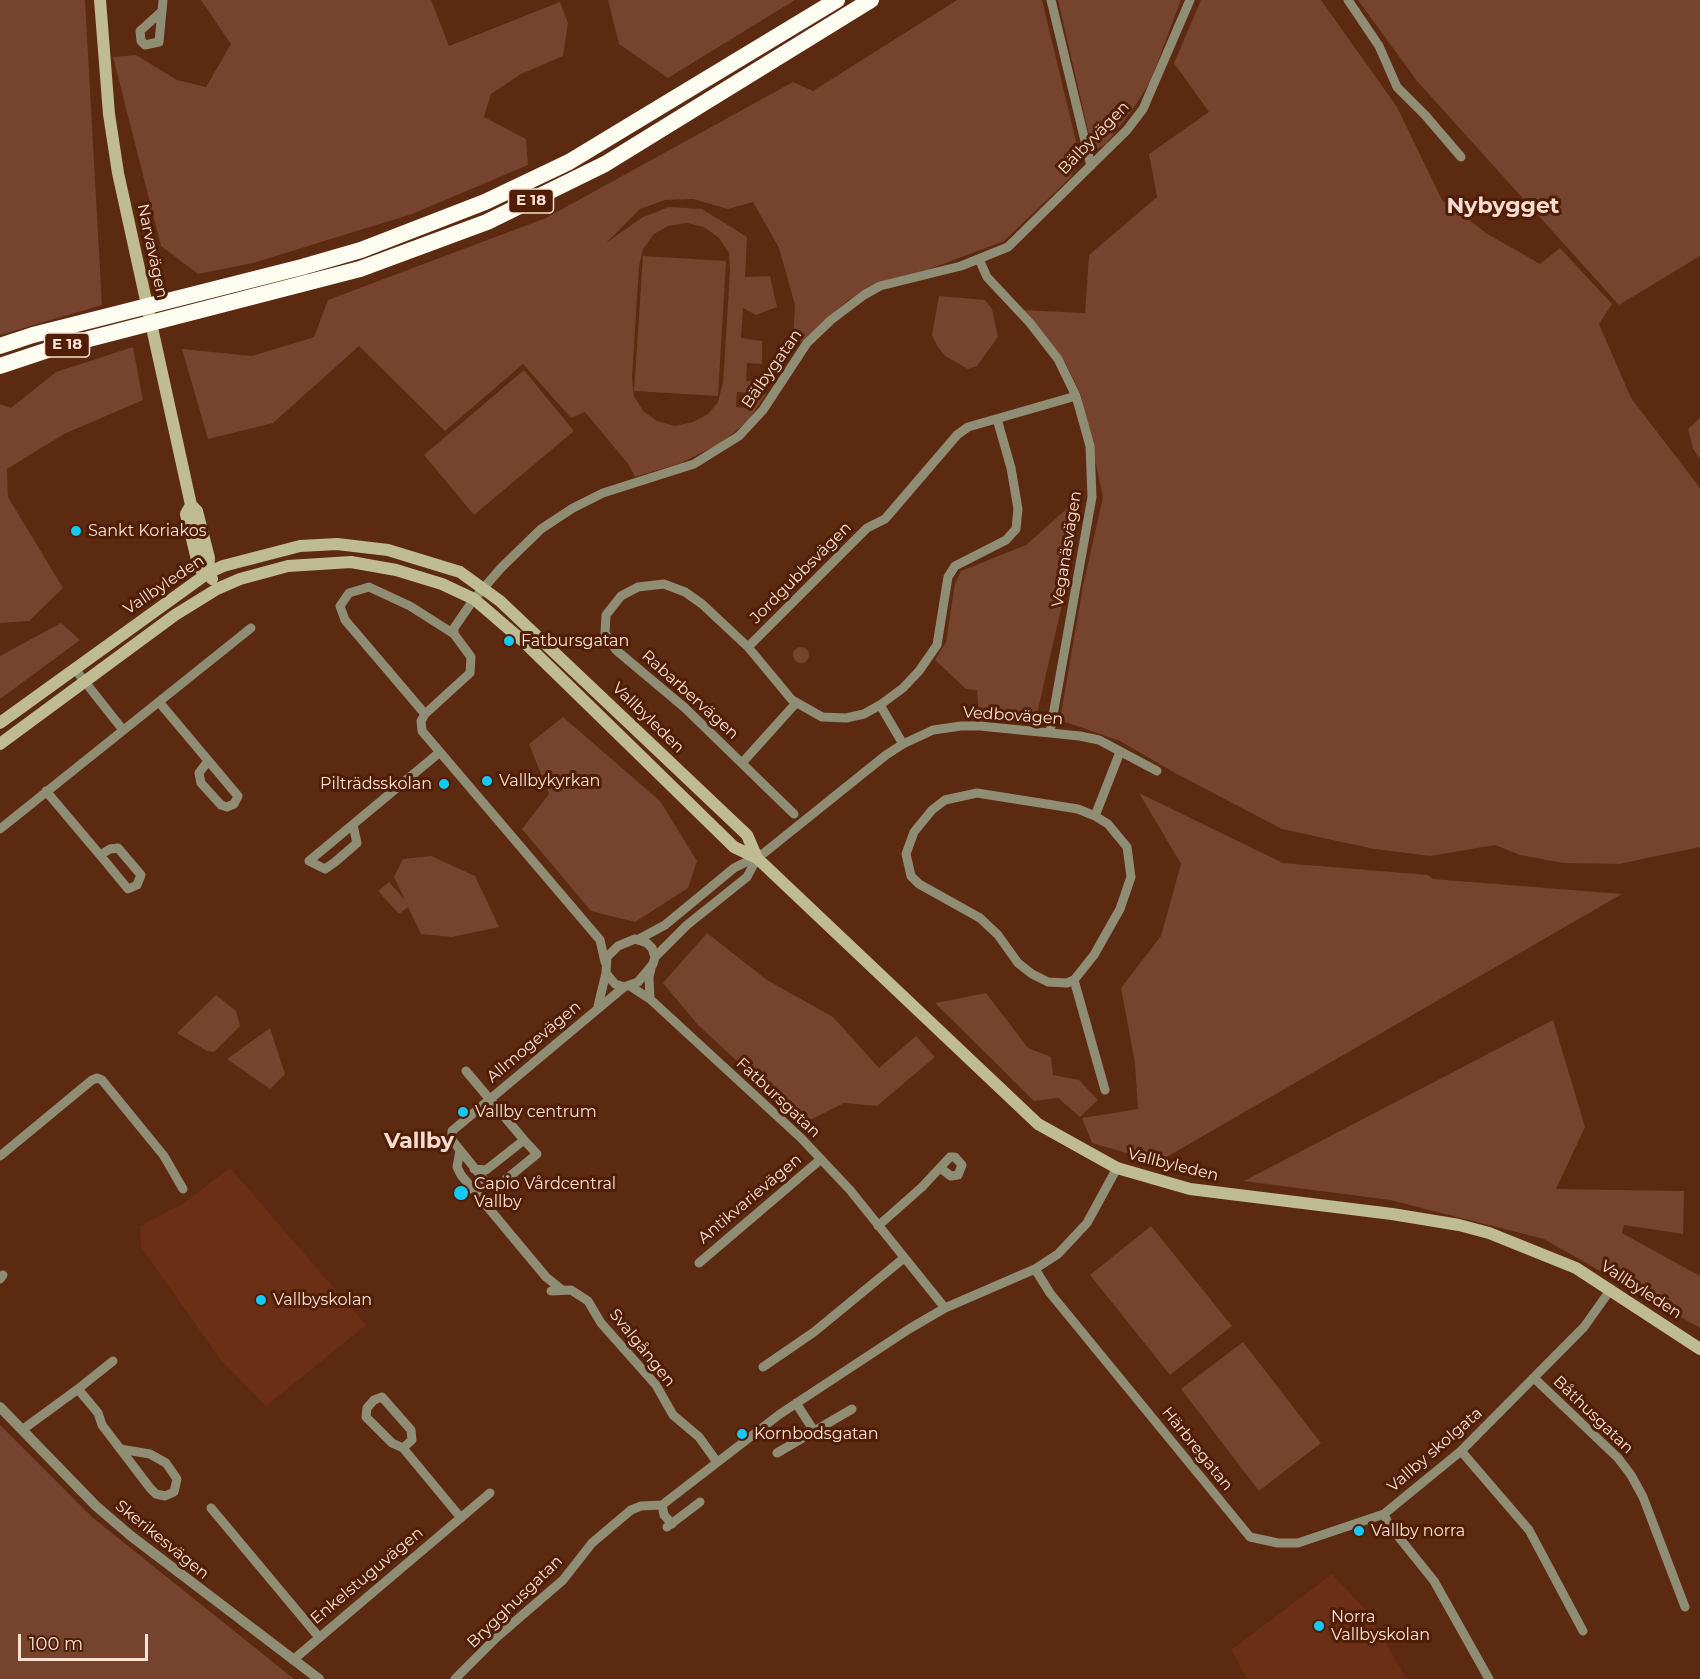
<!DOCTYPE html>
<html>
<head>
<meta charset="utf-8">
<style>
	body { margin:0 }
	#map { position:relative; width:1700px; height:1679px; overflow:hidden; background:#5c2911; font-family:Montserrat,sans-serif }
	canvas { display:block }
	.scale { position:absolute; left:18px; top:1634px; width:130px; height:27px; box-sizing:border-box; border:3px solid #fae0d5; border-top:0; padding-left:8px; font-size:18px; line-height:21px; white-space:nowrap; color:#fae0d5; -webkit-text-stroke:4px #501e06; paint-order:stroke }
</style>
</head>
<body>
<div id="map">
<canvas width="1700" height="1679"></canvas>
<div class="scale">100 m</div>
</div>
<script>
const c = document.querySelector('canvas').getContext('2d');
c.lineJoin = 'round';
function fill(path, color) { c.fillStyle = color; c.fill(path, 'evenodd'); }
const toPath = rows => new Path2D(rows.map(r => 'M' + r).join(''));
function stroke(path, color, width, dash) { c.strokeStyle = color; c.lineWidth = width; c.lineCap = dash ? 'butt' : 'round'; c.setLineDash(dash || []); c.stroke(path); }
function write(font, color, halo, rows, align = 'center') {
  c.font = font + ' Montserrat,sans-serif'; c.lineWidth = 6; c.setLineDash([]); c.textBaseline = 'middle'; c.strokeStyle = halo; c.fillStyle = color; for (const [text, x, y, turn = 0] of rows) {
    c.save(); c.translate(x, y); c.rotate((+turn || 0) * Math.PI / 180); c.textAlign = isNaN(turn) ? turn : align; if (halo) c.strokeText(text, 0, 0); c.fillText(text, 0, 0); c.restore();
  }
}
fill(toPath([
	[230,1168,366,1325,266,1406,220,1359,141,1247,140,1226,182,1204],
	[1332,1574,1366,1610,1407,1679,1247,1679,1231,1650]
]), '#6a2f14');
fill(toPath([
	[0,0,85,0,102,305,0,335],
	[201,0,431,0,449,46,560,2,568,23,563,56,521,74,491,94,484,117,526,139,528,165,412,214,253,263,198,274,161,246,113,57,136,55,177,80,206,87,231,44],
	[608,0,795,0,668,78,619,44],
	[957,0,1042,0,1080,158,1070,178,1004,241,848,300,800,343,793,339,795,305,779,248,753,202,728,209,693,199,665,200,640,209,606,243,643,217,669,207,702,209,747,237,745,277,770,276,777,307,756,315,743,308,741,338,762,341,762,364,747,363,746,381,752,381,752,393,766,394,748,421,721,443,681,463,635,477,629,465,585,412,571,418,523,364,445,431,359,346,273,423,208,439,182,349,252,356,314,337,328,300,546,218,793,82,813,91],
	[687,223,704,227,719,238,729,253,730,271,723,383,718,402,708,414,693,422,675,426,657,421,643,411,634,396,632,378,639,266,643,249,654,234,668,226],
	[737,392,752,393,751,408,736,407],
	[1058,0,1181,0,1150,82,1133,109,1106,144,1099,148,1092,148],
	[1201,0,1321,0,1397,107,1442,200,1486,233,1540,264,1560,248,1612,304,1599,324,1631,398,1700,488,1700,847,1619,864,1563,863,1520,855,1495,845,1430,856,1374,849,1282,829,1175,773,1120,741,1060,720,1083,586,1103,497,1081,395,1065,362,1043,333,1020,310,1085,313,1089,255,1157,197,1149,154,1209,112,1174,63],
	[1358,0,1700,0,1700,256,1619,305,1417,81],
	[643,256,726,261,718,396,634,391],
	[939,296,985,300,992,309,998,337,977,366,968,369,945,356,937,346,932,335],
	[133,347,143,400,64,434,7,469,8,497,63,588,29,621,0,623,0,404,11,408,56,372],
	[524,370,574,431,474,515,424,455],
	[1700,418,1700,459,1693,449,1688,429],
	[1081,496,1070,570,1036,718,979,716,977,690,966,689,935,660,946,642,955,583,961,571,1026,545],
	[61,623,80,640,0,699,0,656],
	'793 655a8 8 0 1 1 16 0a8 8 0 1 1-16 0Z',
	[563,717,660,801,697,861,688,888,635,922,591,911,522,829,549,794,529,744],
	[1139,793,1283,863,1428,875,1433,879,1622,894,1158,1162,1092,1143,1082,1118,1138,1109,1135,1063,1121,988,1161,936,1181,864],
	[431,856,475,876,499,927,452,937,421,934,408,907,399,914,378,891,389,882,405,900,394,877,403,859],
	[707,933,767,980,833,1017,879,1068,916,1036,935,1057,877,1106,844,1103,804,1123,698,1025,663,983],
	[986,993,1028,1048,1051,1057,1053,1075,1079,1080,1098,1100,1080,1117,1058,1098,1034,1101,935,1003],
	[216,995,236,1011,240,1026,214,1052,207,1051,177,1033],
	[1553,1020,1585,1127,1556,1189,1684,1191,1683,1234,1624,1225,1622,1233,1700,1276,1700,1328,1544,1239,1390,1200,1244,1181],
	[270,1028,285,1074,270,1089,227,1059],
	[1151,1226,1232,1326,1170,1375,1090,1275],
	[1243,1342,1321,1443,1259,1491,1181,1389],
	[0,1425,92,1517,294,1679,0,1679]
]), '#75432e');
stroke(toPath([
	[1051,0,1091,166],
	[1348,0,1379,46,1397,87,1425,115,1461,157],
	[161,12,140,31,141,41,145,45,159,42,163,0],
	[979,259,987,277,1030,323,1058,359,1076,396,1090,446,1092,497,1050,732],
	[997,419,1011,468,1018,509,1016,529,1006,540,955,566,948,577,937,645,919,671,903,688,880,705,864,714,846,718,822,717,792,700,748,647,867,528,885,519,957,435,968,427,1076,396],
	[748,647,702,604,685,592,664,584,638,587,621,596,606,615,605,633,616,650,685,708,794,814],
	[74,668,123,730],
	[159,702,238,796,234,804,227,807,221,805,201,783,199,773,208,761],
	[880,705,903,744],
	[425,714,345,620,340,606,349,593,369,587,410,606,454,634],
	[742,763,796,703],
	[46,791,100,855,110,849,118,848,141,875,137,885,128,889,100,855],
	[977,793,1078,809,1095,816,1108,824,1127,847,1131,877,1120,909,1094,955,1074,980,1067,983,1048,982,1032,974,1018,963,998,935,980,918,919,884,911,876,906,854,914,832,932,810,945,800,977,793],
	[1095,816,1120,752],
	[353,825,357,843,335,862,325,869,309,861,440,752],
	[0,829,251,628],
	[635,939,647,943,652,948,655,957,653,964,638,982,624,987,615,984,606,973,607,957,618,946,635,939],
	[639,939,665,925,734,868,764,853,886,755,903,744,933,730,961,726,980,726,1080,736,1099,740,1157,771],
	[655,957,687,925,747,877,757,858],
	[605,962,600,940,422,731,421,721,425,714,470,673,471,657,454,634,454,628,474,599,501,568,541,529,573,508,603,493,694,464,739,436,763,410,807,343,831,320,864,295,880,286,961,266,1008,247,1127,130,1143,109,1190,0],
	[1074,980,1105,1090],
	[630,986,650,999,801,1138,850,1190,945,1308],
	[650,999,649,977,651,969],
	[598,1006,606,973],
	[466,1071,524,1140,486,1170,474,1169],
	[524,1140,537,1154,499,1185,489,1186,452,1140,452,1131,624,987],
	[460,1150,457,1167,461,1175,546,1277,561,1289],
	[0,1156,92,1080,97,1078,102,1080,164,1156,183,1189],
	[878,1226,922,1187,950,1157,955,1157,962,1165,958,1175,951,1176,940,1168],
	[699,1263,821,1159],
	[1035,1269,1050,1293,1250,1537,1278,1543,1298,1543,1384,1514,1461,1451,1584,1327,1611,1289],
	[0,1279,3,1275],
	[551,1291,571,1290,588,1301,601,1323,656,1385,673,1415,699,1437,717,1462],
	[763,1367,814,1332,904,1258],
	[1534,1378,1618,1458,1631,1475,1643,1497,1685,1607],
	[78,1389,113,1361],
	[796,1403,814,1431],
	[22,1430,78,1389,98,1413,102,1425,150,1488,156,1494,165,1496,174,1492,177,1479,166,1463,150,1454,120,1449],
	[403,1448,412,1440,411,1430,382,1397,374,1400,367,1408,366,1417,392,1443,403,1448,461,1518],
	[1461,1451,1529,1530,1583,1631],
	[777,1453,852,1409],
	[662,1505,664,1515,672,1524],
	[211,1508,318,1636],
	[1384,1514,1389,1525,1434,1581,1489,1679],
	[667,1527,700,1502],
	[293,1660,490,1493],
	[455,1679,497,1637,563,1580,592,1543,631,1510,641,1506,662,1505,780,1414,909,1329,945,1308,1035,1269,1058,1254,1087,1223,1117,1168]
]), '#8f8d73', 9);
stroke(toPath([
	[0,1407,96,1506,131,1536,319,1679]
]), '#8f8d73', 10);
stroke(toPath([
	[100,0,109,114,118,173,191,505,197,511,209,558,208,573],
	[191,505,186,514,199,568,208,573,212,579],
	[0,723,208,573,223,566,300,546,337,544,388,550,460,572,500,601,747,835,757,858],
	[0,744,175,615,217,589,240,579,288,566,351,562,396,570,442,584,474,599,524,642,734,847,757,858,1038,1124,1117,1168,1190,1189,1392,1214,1459,1225,1489,1233,1576,1268,1700,1349]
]), '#bfbb92', 12);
stroke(toPath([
	[0,346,33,335,302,267,361,250,485,202,569,162,837,0],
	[0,366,54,348,360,269,487,222,605,164,871,0]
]), '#fefdf1', 16);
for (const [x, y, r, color] of [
	[76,531,6,"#11cafa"],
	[509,641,6,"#11cafa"],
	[487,781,6,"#11cafa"],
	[444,784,6,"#11cafa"],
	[463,1112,6,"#11cafa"],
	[461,1193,8,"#11cafa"],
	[261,1300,6,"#11cafa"],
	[742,1434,6,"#11cafa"],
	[1359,1531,6,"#11cafa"],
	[1319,1626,6,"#11cafa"]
]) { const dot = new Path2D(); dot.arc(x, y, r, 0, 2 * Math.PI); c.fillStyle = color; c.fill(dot); stroke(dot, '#501e06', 2); }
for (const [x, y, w] of [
	[531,201,45],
	[67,345,45]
]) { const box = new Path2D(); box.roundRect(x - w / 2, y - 12, w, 24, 4.5); c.fillStyle = '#501e06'; c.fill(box); stroke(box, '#fae0d5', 1.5); }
write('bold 15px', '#fae0d5', null, [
	["E 18",531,201],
	["E 18",67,345]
]);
write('16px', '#fae0d5', '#501e06', [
	["Bälbyvägen",1094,138,-46],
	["Narvavägen",152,251,78],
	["Bälbygatan",772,369,-55],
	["Veganäsvägen",1067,549,-81],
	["Jordgubbsvägen",801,573,-45],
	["Vallbyleden",164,585,-34],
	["Rabarbervägen",690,695,42],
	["Vedbovägen",1013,716,4],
	["Vallbyleden",648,718,44],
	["Allmogevägen",534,1042,-40],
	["Fatbursgatan",778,1098,43],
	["Vallbyleden",1173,1165,14],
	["Antikvarievägen",750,1199,-40],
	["Vallbyleden",1641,1290,33],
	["Svalgången",642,1348,51],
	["Båthusgatan",1593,1415,44],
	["Härbregatan",1197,1449,51],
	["Vallby skolgata",1435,1450,-41],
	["Skerikesvägen",162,1540,39],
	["Enkelstuguvägen",367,1576,-40],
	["Brygghusgatan",515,1602,-44]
]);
write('16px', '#fae0d5', '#501e06', [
	["Sankt Koriakos",88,531],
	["Fatbursgatan",521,641],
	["Vallbykyrkan",499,781],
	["Pilträdsskolan",432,784,"right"],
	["Vallby centrum",475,1112],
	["Capio Vårdcentral",474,1184],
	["Vallby",474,1202],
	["Vallbyskolan",273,1300],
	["Kornbodsgatan",754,1434],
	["Vallby norra",1371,1531],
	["Norra",1331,1617],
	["Vallbyskolan",1331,1635]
], 'left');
write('bold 22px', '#f6dcd1', '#501e06', [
	["Nybygget",1503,207],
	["Vallby",419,1142]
]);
</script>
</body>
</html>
